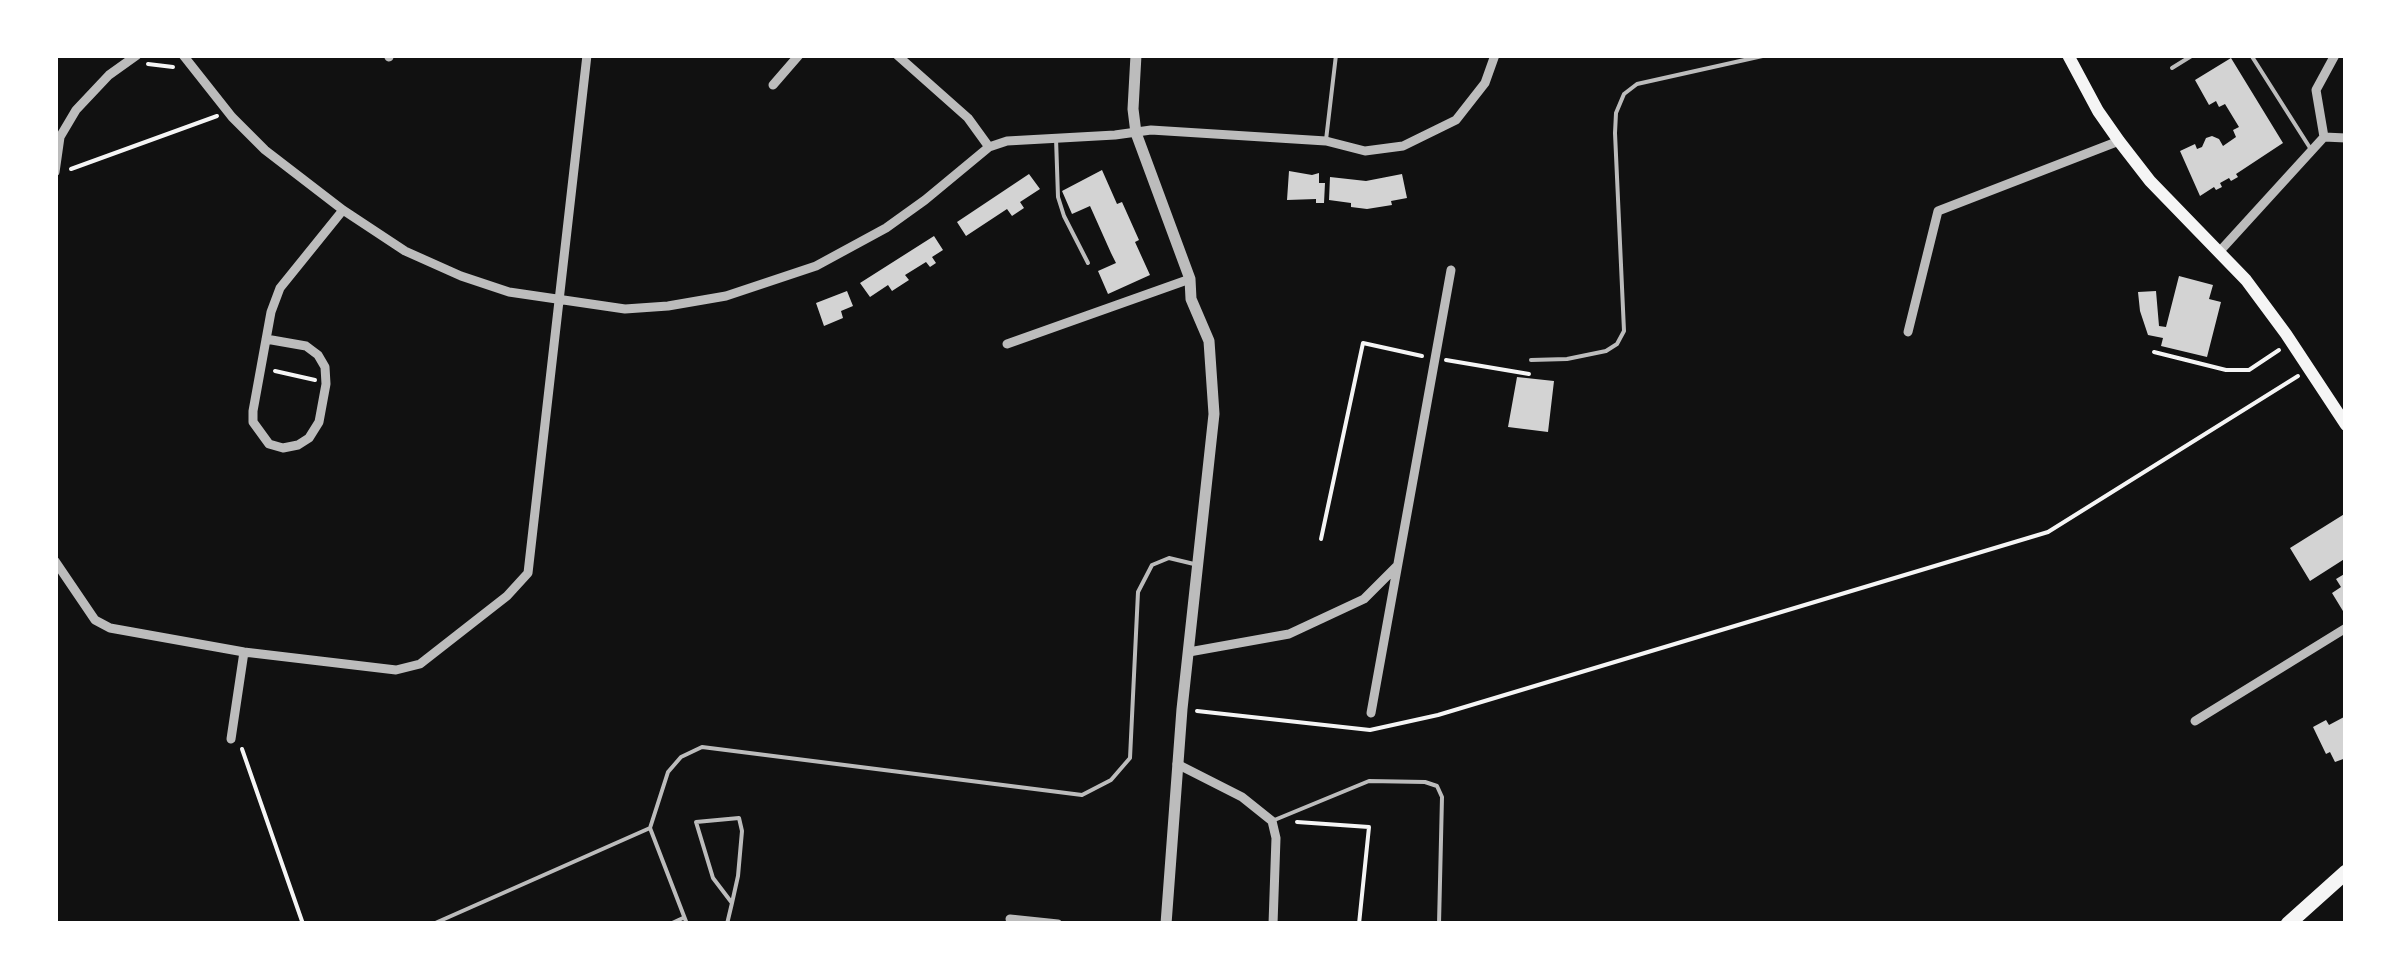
<!DOCTYPE html>
<html>
<head>
<meta charset="utf-8">
<style>
	body { margin:0 }
	#map { position:relative; width:2401px; height:979px; overflow:hidden; background:#111; font-family:Cabin,sans-serif }
	canvas { display:block }
	.frame { position:absolute; inset:0; border:58px solid #fff; pointer-events:none }
</style>
</head>
<body>
<div id="map">
<canvas width="2401" height="979"></canvas>
<div class="frame"></div>
</div>
<script>
const c = document.querySelector('canvas').getContext('2d');
c.lineJoin = 'round';
function fill(path, color) { c.fillStyle = color; c.fill(path, 'evenodd'); }
const toPath = rows => new Path2D(rows.map(r => 'M' + r).join(''));
function stroke(path, color, width, dash) { c.strokeStyle = color; c.lineWidth = width; c.lineCap = dash ? 'butt' : 'round'; c.setLineDash(dash || []); c.stroke(path); }
fill(toPath([
	[2231,58,2283,143,2236,174,2238,177,2231,181,2229,178,2220,183,2222,187,2216,190,2214,187,2200,196,2180,151,2195,144,2197,149,2202,147,2206,138,2212,136,2219,139,2223,146,2236,137,2233,130,2239,127,2225,104,2219,107,2216,101,2209,105,2195,80],
	[1102,170,1117,204,1122,202,1139,240,1135,242,1150,275,1108,294,1098,271,1116,263,1111,253,1090,206,1072,214,1062,191],
	[1289,171,1312,175,1319,173,1319,183,1325,183,1324,203,1316,203,1316,199,1287,200],
	[1029,174,1040,189,1020,202,1024,208,1012,216,1007,209,966,236,957,222],
	[1402,174,1407,198,1391,201,1392,205,1367,209,1351,207,1351,203,1329,200,1330,177,1366,181],
	[934,236,943,250,932,257,936,263,930,267,926,262,905,275,909,280,892,291,888,285,870,297,860,283],
	[2179,276,2213,285,2209,299,2221,302,2207,357,2161,346,2163,338,2148,335,2140,311,2138,292,2156,291,2159,326,2166,327],
	[847,291,853,306,841,311,843,318,824,326,816,303],
	[1517,377,1554,381,1548,432,1508,427],
	[2346,513,2346,558,2310,581,2290,548],
	[2346,573,2346,616,2332,593,2341,587,2336,579],
	[2344,717,2346,758,2335,762,2330,752,2326,754,2313,727,2326,720,2329,725]
]), '#d3d3d3');
stroke(toPath([
	[148,64,173,67],
	[71,169,217,116],
	[2154,352,2226,370,2249,370,2279,350],
	[1446,360,1529,374],
	[275,371,315,380],
	[1321,539,1363,343,1422,356],
	[1197,711,1370,730,1438,715,2048,532,2298,376],
	[242,749,303,924],
	[1297,822,1369,827,1359,924]
]), '#f5f5f5', 4);
stroke(toPath([
	[2251,55,2312,151],
	[2172,68,2193,55],
	[1056,138,1058,197,1064,216,1088,263],
	[1326,140,1336,55],
	[1531,360,1567,359,1606,351,1617,344,1624,331,1615,133,1616,113,1624,94,1637,84,1767,55],
	[1272,821,1369,781,1425,782,1437,786,1442,797,1439,924],
	[650,828,687,924],
	[433,924,650,828,668,772,681,757,702,747,1082,795,1111,780,1130,758,1138,592,1152,565,1169,558,1194,564],
	[670,924,683,918],
	[727,924,732,903,738,876,742,831,739,818,696,822,713,878,732,903]
]), '#bcbcbc', 4);
stroke(toPath([
	[183,55,232,117,265,150,343,210,405,251,461,276,509,292,625,309,668,306,726,296,816,266,886,228,925,200,989,147,1007,141,1115,135,1151,130,1326,141,1365,151,1403,146,1456,120,1485,83,1495,55],
	[388,55,389,57],
	[897,55,968,118,989,147],
	[773,85,799,55],
	[2324,137,2346,138],
	[55,172,60,137,76,110,109,75,137,55],
	[2220,251,2324,137,2316,90,2335,55],
	[1908,332,1938,211,2119,141],
	[266,339,306,346,318,355,325,367,326,384,319,422,309,438,298,445,283,448,269,444,253,422,253,411,271,312,280,288,343,210],
	[1007,344,1190,279],
	[55,561,95,620,110,628,244,652,396,670,420,664,507,596,528,573,587,55],
	[1189,652,1289,634,1364,599,1397,566],
	[1371,713,1451,270],
	[2195,721,2346,628],
	[231,739,244,652],
	[1177,764,1242,797,1272,821,1276,838,1273,924],
	[1010,919,1058,924]
]), '#bcbcbc', 9);
stroke(toPath([
	[1136,55,1133,109,1136,133,1190,279,1191,299,1209,341,1214,414,1182,709,1166,924]
]), '#bcbcbc', 11);
stroke(toPath([
	[2068,55,2098,111,2119,141,2150,181,2246,280,2286,334,2346,425]
]), '#f5f5f5', 12);
stroke(toPath([
	[2288,924,2346,872]
]), '#f5f5f5', 15);
</script>
</body>
</html>
